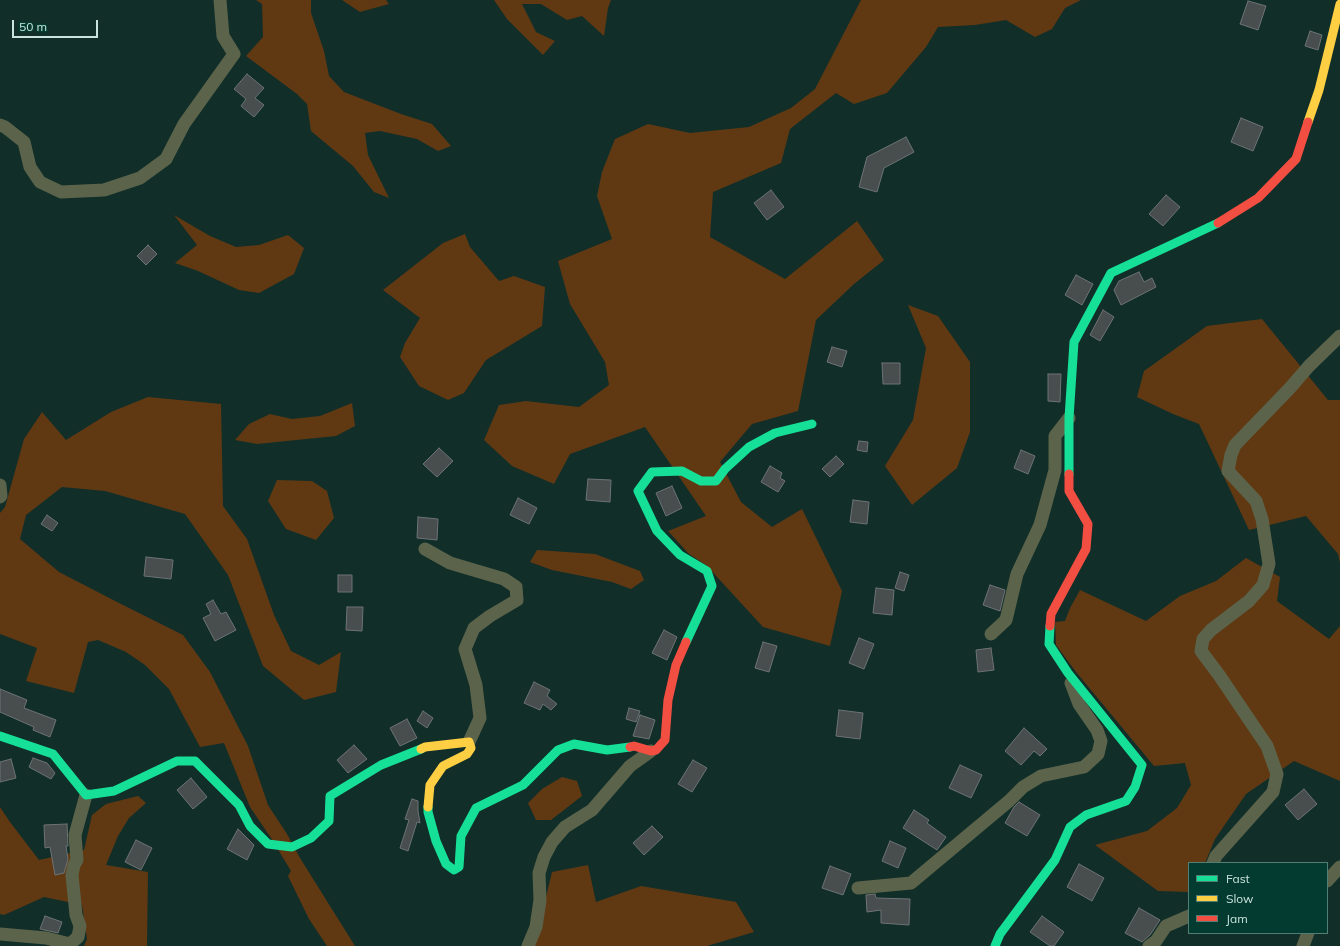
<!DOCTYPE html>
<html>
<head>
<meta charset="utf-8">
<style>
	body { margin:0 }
	#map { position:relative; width:1340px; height:946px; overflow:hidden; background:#112e29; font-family:Mulish,sans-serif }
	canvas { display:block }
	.legend { position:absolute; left:1188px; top:862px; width:140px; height:72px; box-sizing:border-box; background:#043b31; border:1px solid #537e75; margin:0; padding:5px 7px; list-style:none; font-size:12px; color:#cae3dc }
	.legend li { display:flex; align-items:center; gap:8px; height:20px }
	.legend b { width:20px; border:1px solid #537e75 }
	.scale { position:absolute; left:12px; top:20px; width:86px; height:18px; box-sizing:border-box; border:2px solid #cae3dc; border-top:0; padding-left:5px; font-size:12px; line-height:14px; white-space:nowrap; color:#cae3dc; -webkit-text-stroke:3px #043b31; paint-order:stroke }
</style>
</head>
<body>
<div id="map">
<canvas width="1340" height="946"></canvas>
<ul class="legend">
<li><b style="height:5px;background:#16e098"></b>Fast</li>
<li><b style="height:5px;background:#ffcf43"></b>Slow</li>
<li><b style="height:5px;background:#f24e42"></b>Jam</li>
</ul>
<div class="scale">50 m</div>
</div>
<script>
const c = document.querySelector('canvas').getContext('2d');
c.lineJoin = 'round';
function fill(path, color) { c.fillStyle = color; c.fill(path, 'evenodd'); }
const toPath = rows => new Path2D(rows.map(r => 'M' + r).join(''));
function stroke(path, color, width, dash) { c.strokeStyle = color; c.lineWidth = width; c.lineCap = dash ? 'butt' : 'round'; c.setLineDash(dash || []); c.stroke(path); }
fill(toPath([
	[256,0,311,0,311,13,324,51,329,76,344,92,401,114,432,124,451,146,438,151,417,139,380,131,365,133,368,155,389,198,374,192,353,166,311,131,307,104,297,94,246,56,263,37,262,4],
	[342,0,386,0,389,4,360,12],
	[494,0,611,0,608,8,604,36,582,16,567,20,541,4,522,4,536,32,555,41,543,55,507,19],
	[861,0,1081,0,1065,8,1052,29,1035,37,1006,20,975,25,938,27,926,47,887,93,854,104,836,93,790,129,781,163,713,192,710,237,785,279,857,221,884,260,854,284,816,320,798,411,752,424,720,462,741,502,772,527,802,509,842,591,830,646,763,627,706,565,689,554,668,531,706,516,645,427,570,454,554,484,512,466,484,440,499,405,526,401,579,407,609,385,605,362,570,304,558,261,612,239,597,196,602,172,615,139,648,124,690,133,749,127,791,108,815,89],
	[174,215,210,236,236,247,259,245,288,235,304,248,294,274,259,293,239,290,198,271,175,263,197,245],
	[465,234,470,247,499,281,514,276,545,287,542,326,486,360,464,393,448,400,419,386,400,357,405,343,420,318,383,290,443,243],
	[908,305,938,316,970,362,970,432,957,468,912,505,885,466,913,420,926,348],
	[1262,319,1328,400,1340,400,1340,563,1338,554,1306,516,1249,530,1199,424,1173,414,1137,397,1144,371,1207,326],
	[148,397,221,404,223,506,247,539,274,615,291,651,319,665,341,652,336,692,304,700,263,666,228,575,185,514,105,491,62,487,26,515,20,539,59,572,119,603,183,635,210,672,248,746,268,805,287,834,300,858,355,946,327,946,309,919,288,876,291,871,271,838,250,807,224,743,200,747,169,689,145,665,126,652,98,640,88,642,74,693,26,681,37,648,0,634,0,513,5,507,24,439,42,412,66,440,111,412],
	[352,403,355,426,336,436,257,444,235,440,249,424,270,414,292,419,320,416],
	[277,480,312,481,327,491,334,518,316,540,286,529,268,501],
	[537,550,595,554,640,571,644,580,631,589,612,582,552,570,530,562],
	[1246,558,1280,577,1277,601,1329,639,1340,626,1340,781,1294,761,1246,794,1215,839,1205,863,1189,863,1189,892,1158,891,1095,845,1147,831,1177,808,1191,785,1185,763,1154,766,1076,672,1056,645,1055,622,1065,621,1070,608,1080,590,1146,621,1180,596,1216,581],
	[562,777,577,781,582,796,551,820,536,820,528,803,542,789],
	[138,796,146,803,129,818,118,836,106,865,148,872,147,946,84,946,87,939,82,905,44,897,4,915,0,914,0,807,10,822,39,860,84,850,92,815,106,804],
	[588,865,596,902,641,886,736,902,754,932,707,946,534,946,552,872]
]), '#603913');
const building = toPath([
	[1248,1,1266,6,1258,30,1240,24,1248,1],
	[1310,31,1322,35,1318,50,1305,46,1310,31],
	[247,74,264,88,255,98,264,105,254,117,241,106,246,99,234,89,247,74],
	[1241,118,1263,127,1253,151,1231,142,1241,118],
	[906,137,914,152,884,168,877,192,859,187,867,157,906,137],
	[771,190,784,207,767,220,754,203,771,190],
	[1166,195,1180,207,1163,226,1149,214,1166,195],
	[148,245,157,254,146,265,137,256,148,245],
	[1139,272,1144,282,1152,278,1156,287,1121,305,1114,290,1119,281,1139,272],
	[1076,275,1093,284,1082,305,1065,295,1076,275],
	[1103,310,1114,317,1100,341,1090,335,1103,310],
	[832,347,847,351,842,367,827,362,832,347],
	[882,363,900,363,900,384,883,384,882,363],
	[1048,374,1061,374,1060,402,1048,401,1048,374],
	[859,441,868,442,867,452,857,450,859,441],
	[439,448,453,461,437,477,423,464,439,448],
	[1021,450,1035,456,1028,474,1014,468,1021,450],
	[836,456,844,464,830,477,822,469,836,456],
	[770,466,782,473,780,478,785,481,778,492,761,482,770,466],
	[588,479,611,480,610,502,586,500,588,479],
	[672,486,682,508,666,516,656,493,672,486],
	[518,498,537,508,529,524,510,515,518,498],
	[853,500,869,502,867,524,850,522,853,500],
	[47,515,58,523,52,531,41,524,47,515],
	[418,517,438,519,437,540,417,538,418,517],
	[146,557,173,560,171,579,144,576,146,557],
	[900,572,909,575,904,591,895,588,900,572],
	[338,575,352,575,352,592,338,592,338,575],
	[990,585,1005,590,1000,611,983,605,990,585],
	[876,588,894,590,892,615,873,613,876,588],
	[213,600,221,614,226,612,236,630,215,641,203,618,211,614,206,604,213,600],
	[347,607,363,607,362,631,346,630,347,607],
	[664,630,677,637,667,660,652,653,664,630],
	[859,638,874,644,864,669,849,663,859,638],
	[763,642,777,646,769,672,755,668,763,642],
	[991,648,994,670,978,672,976,650,991,648],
	[534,682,550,690,547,696,557,704,551,710,543,704,540,710,524,703,534,682],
	[0,689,27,700,24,708,56,720,50,737,33,730,34,727,0,712,0,689],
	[629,708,640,711,636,722,626,719,629,708],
	[839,710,863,713,860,739,836,736,839,710],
	[423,711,433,718,427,728,417,721,423,711],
	[640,715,655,720,649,739,633,736,640,715],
	[407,719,417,738,400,746,390,728,407,719],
	[1024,728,1047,749,1040,756,1034,751,1021,765,1005,751,1024,728],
	[354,745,367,759,348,773,337,760,354,745],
	[33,758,47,763,55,773,51,779,29,767,33,758],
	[11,759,16,778,0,782,0,762,11,759],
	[693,760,707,768,692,792,678,784,693,760],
	[960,765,982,775,971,798,949,788,960,765],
	[191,778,207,797,193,809,177,790,191,778],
	[1304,789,1317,804,1298,820,1285,805,1304,789],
	[412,799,418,801,418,811,420,823,417,822,408,851,400,848,409,820,405,819,412,799],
	[1019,802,1040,815,1027,836,1005,823,1014,807,1019,802],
	[914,810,929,820,927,823,946,837,937,850,903,828,914,810],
	[67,824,68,846,66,846,68,859,64,873,55,875,50,847,45,848,44,825,67,824],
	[652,826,663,837,644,855,633,843,652,826],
	[238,829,254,845,247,860,227,849,238,829],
	[136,840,152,848,141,870,125,862,136,840],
	[890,841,906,848,898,868,882,861,890,841],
	[1079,864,1104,878,1092,901,1067,887,1079,864],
	[830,866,851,874,843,895,822,888,830,866],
	[875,894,876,898,910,899,909,925,881,923,881,910,867,912,866,895,875,894],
	[1139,908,1160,920,1150,935,1142,942,1125,933,1139,908],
	[45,916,62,922,58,933,40,929,45,916],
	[1042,916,1064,932,1054,946,1050,946,1030,932,1042,916]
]);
fill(building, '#484d4e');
stroke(building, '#6e7374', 1);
stroke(toPath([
	[0,125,5,127,24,142,30,167,40,182,61,192,104,190,140,178,166,159,184,124,234,54,223,36,220,0],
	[0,485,1,496,0,497],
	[425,549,450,563,504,579,516,587,517,600,490,616,474,628,465,649,476,685,480,718,469,742],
	[991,634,1006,620,1017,574,1040,525,1055,470,1055,436,1069,418],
	[1213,863,1216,856,1273,792,1277,774,1267,746,1219,675,1201,651,1203,639,1211,630,1249,601,1263,585,1269,564,1262,519,1256,501,1228,471,1231,455,1235,445,1290,388,1309,366,1340,336],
	[1327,881,1340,867],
	[858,888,911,883,1009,801,1023,787,1041,776,1084,767,1098,754,1101,741,1097,730,1079,704,1071,683],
	[0,934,46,938,70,944,78,937,80,926,76,915,72,875,74,865,77,860,75,835,86,795],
	[528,946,536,927,540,900,539,873,544,857,552,842,565,827,592,810,630,766,651,751],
	[1149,946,1156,941,1166,926,1189,916],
	[1303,946,1308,933]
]), '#5b644b', 13);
stroke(toPath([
	[1069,474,1069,418,1074,342,1111,273,1218,223],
	[686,642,712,586,707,571,680,555,657,531,638,491,652,472,682,471,701,481,716,481,725,469,749,447,775,433,812,424],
	[0,736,53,754,86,795,114,791,177,761,195,761,239,805,250,826,268,844,292,847,311,838,329,821,330,796,381,765,421,749],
	[428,807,428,812,436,841,446,864,454,870,459,867,461,836,476,808,523,785,558,750,574,744,607,750,630,747],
	[995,946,1000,934,1055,860,1070,827,1086,815,1126,801,1135,787,1142,765,1068,673,1049,644,1050,626]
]), '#16e098', 9);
stroke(toPath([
	[1308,122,1319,90,1340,4],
	[421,749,425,747,469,742,471,748,467,754,443,766,430,785,428,807]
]), '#ffcf43', 9);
stroke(toPath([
	[1218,223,1258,198,1296,159,1308,122],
	[1050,626,1051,614,1086,549,1088,524,1069,491,1069,474],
	[630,747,634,746,651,751,656,750,665,740,668,700,676,665,686,642]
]), '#f24e42', 9);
</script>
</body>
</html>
